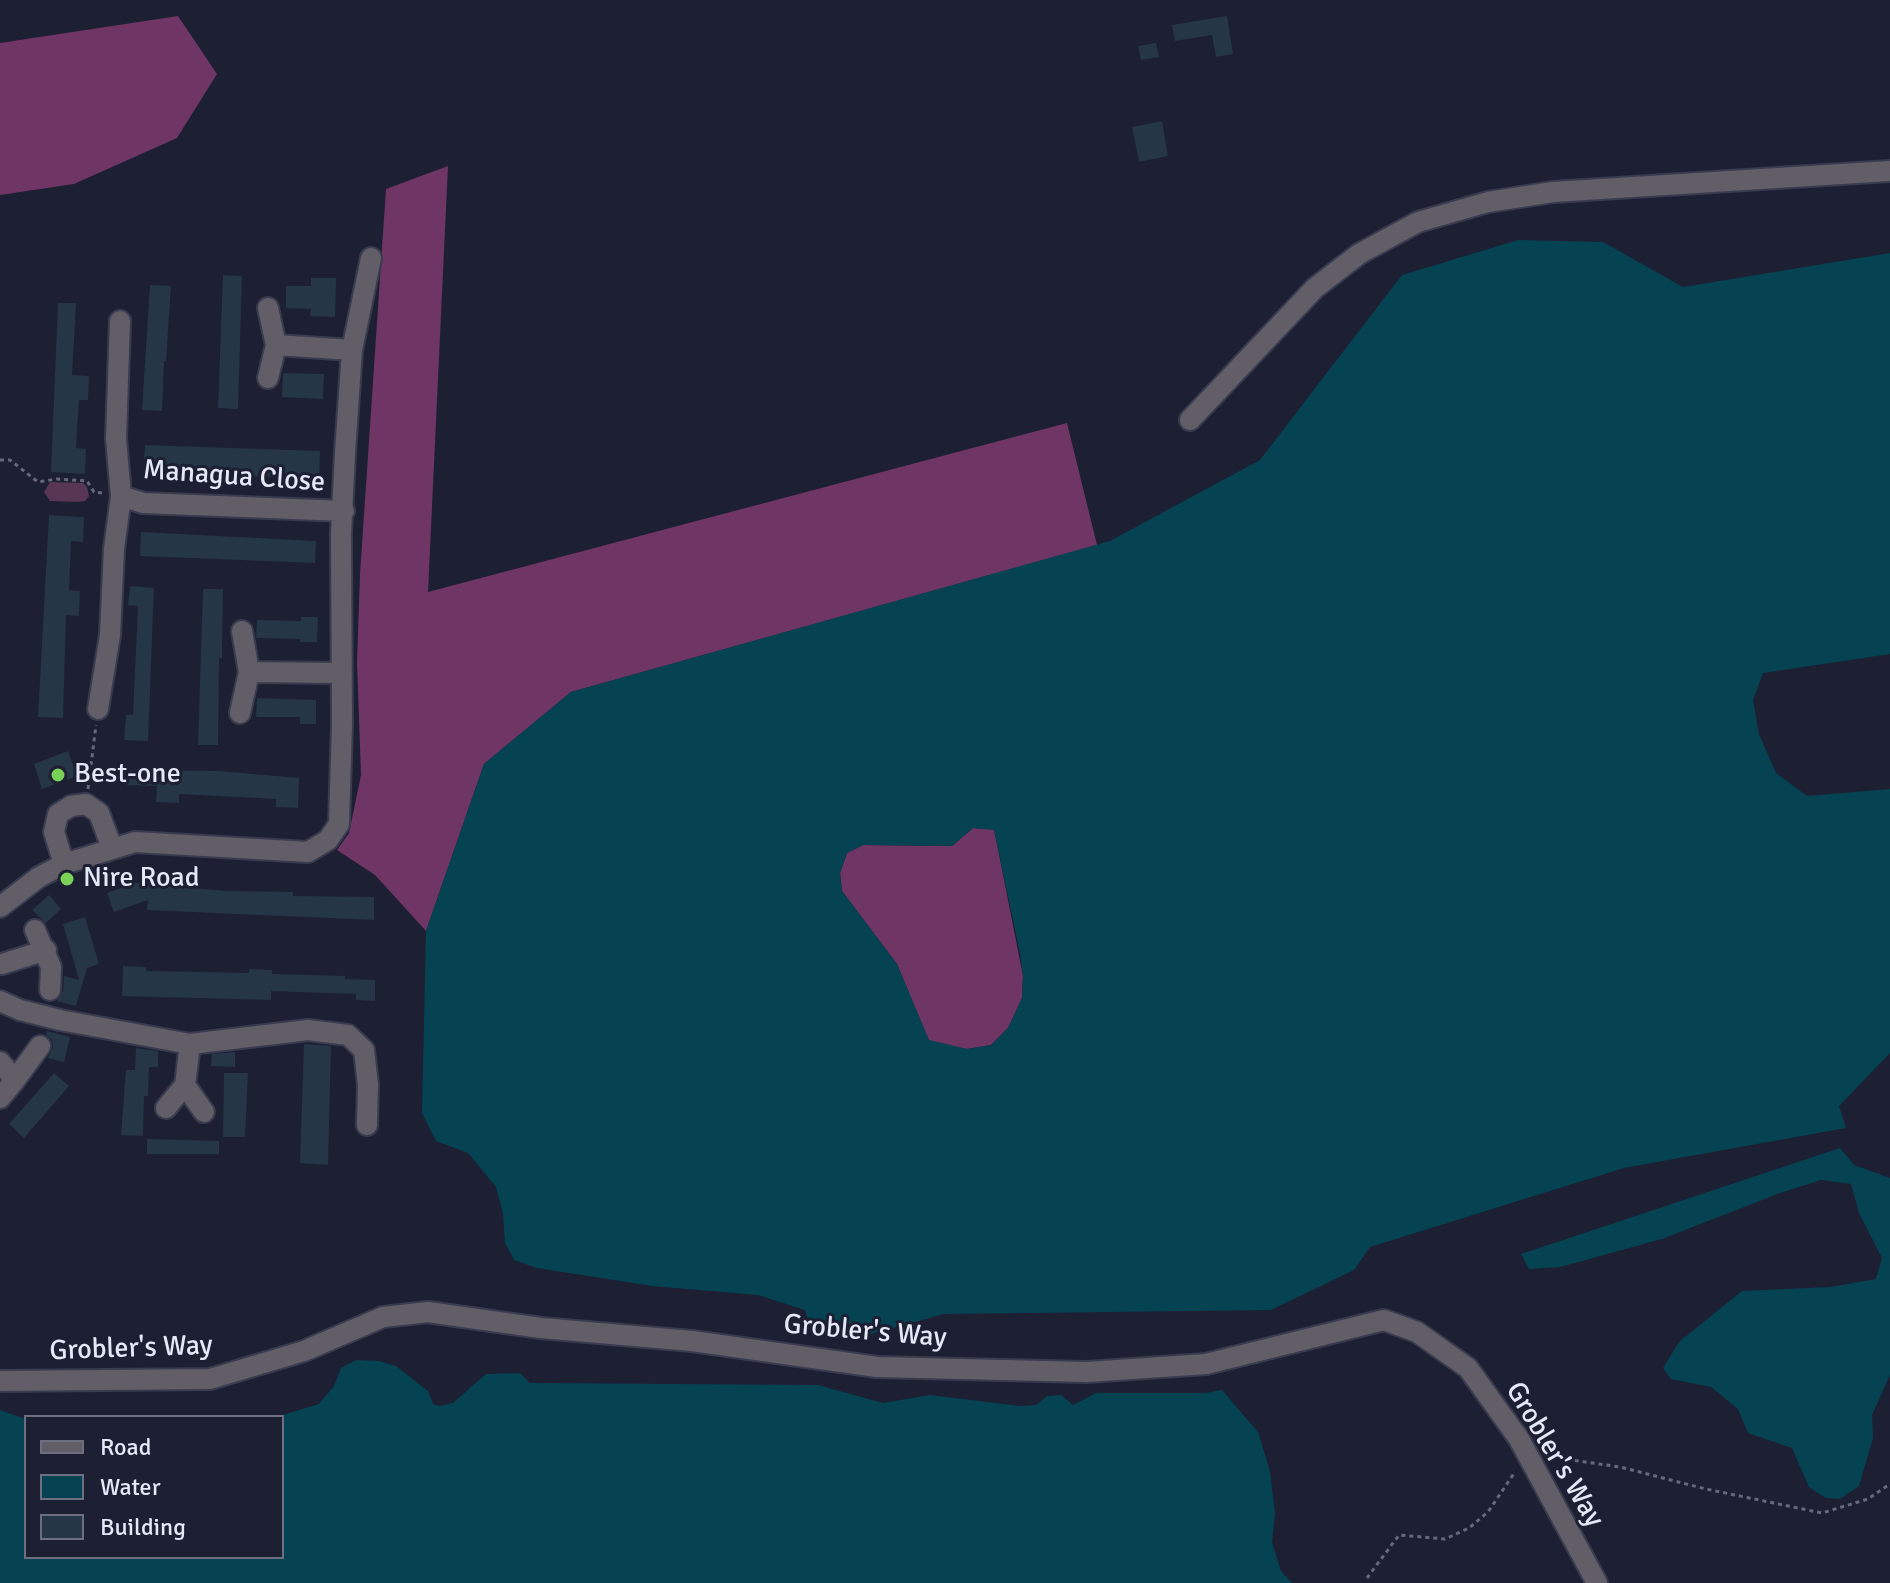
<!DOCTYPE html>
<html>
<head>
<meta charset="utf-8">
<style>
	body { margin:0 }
	#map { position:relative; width:1890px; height:1583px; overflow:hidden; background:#1d1f33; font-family:Signika,sans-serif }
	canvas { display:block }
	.legend { position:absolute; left:24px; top:1415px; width:260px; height:144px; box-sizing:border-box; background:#1d1f33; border:2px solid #6d6f81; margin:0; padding:10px 14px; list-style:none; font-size:24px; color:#e5e8f6 }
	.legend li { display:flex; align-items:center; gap:16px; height:40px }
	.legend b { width:40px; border:2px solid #6d6f81 }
</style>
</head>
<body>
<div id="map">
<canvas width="1890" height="1583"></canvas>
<ul class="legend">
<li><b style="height:10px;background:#625e68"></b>Road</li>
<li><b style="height:22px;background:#054353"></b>Water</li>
<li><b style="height:22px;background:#253647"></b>Building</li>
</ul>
</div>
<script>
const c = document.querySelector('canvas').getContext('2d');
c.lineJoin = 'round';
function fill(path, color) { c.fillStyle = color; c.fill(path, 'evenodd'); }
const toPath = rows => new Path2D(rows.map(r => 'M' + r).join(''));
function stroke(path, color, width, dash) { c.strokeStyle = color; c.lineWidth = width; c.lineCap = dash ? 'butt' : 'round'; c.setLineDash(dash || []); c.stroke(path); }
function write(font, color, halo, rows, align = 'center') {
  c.font = font + ' Signika,sans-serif'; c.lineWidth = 6; c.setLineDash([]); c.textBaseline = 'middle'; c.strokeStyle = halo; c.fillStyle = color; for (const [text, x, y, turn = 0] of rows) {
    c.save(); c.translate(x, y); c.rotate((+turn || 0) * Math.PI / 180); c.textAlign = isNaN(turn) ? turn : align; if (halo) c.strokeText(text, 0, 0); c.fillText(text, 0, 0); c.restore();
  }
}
fill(toPath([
	[50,482,83,483,87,487,89,496,85,501,78,502,50,501,44,492]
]), '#593653');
fill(toPath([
	[178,16,217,74,177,138,74,184,0,195,0,43],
	[448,166,428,592,1067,423,1097,545,571,692,484,764,426,931,375,875,337,850,349,833,361,775,357,662,360,574,386,189],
	[973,828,994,829,1023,976,1022,998,1008,1028,991,1045,967,1049,929,1041,897,964,842,891,840,873,847,853,863,845,952,846]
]), '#6e3565');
fill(toPath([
	[1518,240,1603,242,1683,287,1890,253,1890,654,1763,673,1753,700,1759,734,1776,773,1807,796,1890,789,1890,1053,1839,1106,1846,1128,1624,1168,1370,1247,1354,1270,1271,1310,944,1314,853,1339,812,1332,805,1310,758,1295,652,1286,537,1268,514,1260,505,1243,503,1213,496,1187,468,1153,436,1141,422,1113,426,931,484,764,571,692,1110,541,1260,460,1402,275],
	[973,828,994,830,1020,953,1023,976,1022,998,1008,1028,991,1045,967,1049,929,1040,897,964,842,891,840,873,847,853,863,845,952,846],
	[1840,1148,1854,1165,1890,1178,1890,1375,1872,1415,1873,1438,1859,1486,1840,1499,1826,1498,1809,1487,1792,1448,1748,1433,1738,1409,1711,1387,1671,1379,1663,1368,1679,1342,1742,1291,1830,1287,1876,1279,1882,1258,1859,1213,1851,1184,1821,1180,1780,1193,1662,1239,1560,1267,1529,1269,1521,1254],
	[356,1360,379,1361,396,1366,428,1391,433,1404,439,1406,453,1403,486,1374,520,1373,530,1383,818,1385,883,1403,930,1395,1020,1406,1036,1405,1047,1396,1061,1395,1073,1405,1096,1393,1206,1393,1222,1390,1258,1432,1270,1471,1275,1514,1272,1542,1281,1571,1292,1583,0,1583,0,1410,26,1419,26,1557,282,1557,282,1417,276,1417,319,1404,334,1386,341,1368]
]), '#054353');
fill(toPath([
	[1227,16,1233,54,1216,57,1212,35,1175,41,1172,25],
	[1156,43,1159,57,1141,60,1138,46],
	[1162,121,1168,156,1139,162,1132,127],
	[223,275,242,276,238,409,218,408],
	[311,278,336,278,335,317,310,316,311,309,286,308,286,286,311,286],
	[150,285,171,286,166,361,164,361,162,411,142,410],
	[58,303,76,303,72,375,89,376,88,400,79,400,76,448,86,449,85,474,51,472],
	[283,373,324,374,323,399,282,397],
	[145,445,320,451,319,478,240,476,240,472,166,469,166,477,143,476],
	[49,515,84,517,83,542,71,541,69,590,80,591,79,616,66,615,63,718,38,717],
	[141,532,316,541,315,563,140,556],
	[130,586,154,588,148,741,124,740,126,715,133,715,138,606,128,605],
	[203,589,223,589,222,658,219,658,218,745,198,745],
	[301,617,318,617,317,642,300,642,300,639,256,638,257,620,301,621],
	[257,698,316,700,316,724,300,724,300,717,256,717],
	[68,751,77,776,42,789,34,764],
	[123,770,219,771,299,778,298,808,276,807,276,799,237,797,179,794,179,803,156,802,157,786,123,785],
	[134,883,227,891,293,892,293,896,374,897,374,920,147,910,148,900,114,912,107,893],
	[49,895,61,909,46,923,32,910],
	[85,917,99,964,87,968,76,1006,57,1001,63,991,64,976,79,980,63,924],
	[123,966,146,967,146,971,249,973,249,969,272,970,272,974,345,976,345,979,375,980,375,1001,356,1000,356,994,271,991,271,1000,122,996],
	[47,1031,70,1037,64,1062,48,1058,53,1047,52,1040,46,1035],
	[304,1044,331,1046,328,1165,300,1163],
	[136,1048,158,1051,158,1067,149,1067,148,1096,144,1096,143,1136,121,1135,126,1070,135,1070],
	[235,1052,235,1067,211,1066,212,1054],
	[54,1073,69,1086,24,1138,9,1124],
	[224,1073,248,1073,245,1137,223,1137],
	[147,1139,219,1141,219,1154,147,1154]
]), '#253647');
const minor = toPath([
	[268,308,276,345,352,350],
	[120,321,116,438,121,496,143,503,344,511],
	[268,378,276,345],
	[1190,420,1315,288,1359,254,1418,222,1488,202,1553,192,1890,171],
	[242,631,249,672,341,673],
	[98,709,110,635,114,549,121,496],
	[240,713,249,672],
	[64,864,54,832,58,814,71,806,86,804,99,813,112,848],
	[0,907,39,877,64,864,135,842,308,852,328,840,339,824,342,724,341,533,345,453,352,350,371,258],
	[35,930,51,967,50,990],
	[2,964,46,950],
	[0,1001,20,1010,60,1020,190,1044,308,1030,348,1035,364,1050,368,1085,367,1125],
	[0,1062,15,1080,40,1046],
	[185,1085,204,1112],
	[0,1098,15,1080],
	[166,1108,185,1085,190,1044],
	[0,1381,210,1379,304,1351,383,1317,428,1312,541,1328,692,1341,877,1367,1087,1372,1206,1364,1384,1320,1417,1332,1468,1368,1519,1439,1597,1583]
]);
stroke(minor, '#393b4e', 24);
stroke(toPath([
	[0,460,10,460,38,482,57,479,87,481,94,492,102,493],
	[88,789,96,725],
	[1551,1457,1620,1467,1706,1489,1822,1513,1868,1499,1890,1484],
	[1367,1578,1399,1535,1445,1539,1469,1528,1488,1512,1515,1472]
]), '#67697b', 3, [4, 4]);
stroke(minor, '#625e68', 20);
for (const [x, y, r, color] of [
	[58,775,8,"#7ad157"],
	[67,879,8,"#7ad157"]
]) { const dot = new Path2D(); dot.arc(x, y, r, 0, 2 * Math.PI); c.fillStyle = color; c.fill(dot); stroke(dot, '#1d1f33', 3); }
write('28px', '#e5e8f6', '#1d1f33', [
	["Managua Close",234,477,4],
	["Grobler's Way",865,1332,5],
	["Grobler's Way",131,1349,-2],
	["Grobler's Way",1554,1455,59]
]);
write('28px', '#e5e8f6', '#1d1f33', [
	["Best-one",74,775],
	["Nire Road",83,879]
], 'left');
</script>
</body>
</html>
